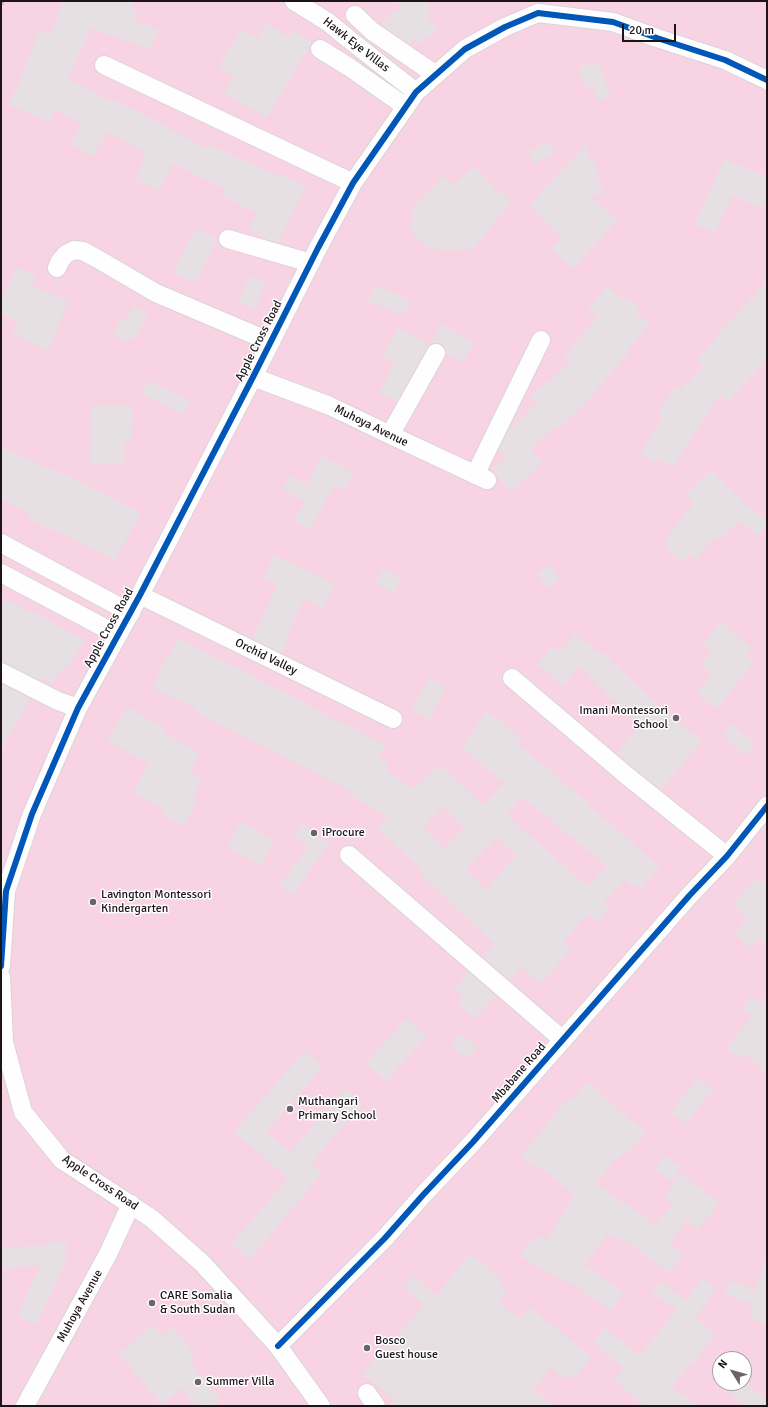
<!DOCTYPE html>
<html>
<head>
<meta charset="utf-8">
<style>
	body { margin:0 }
	#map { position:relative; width:768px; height:1407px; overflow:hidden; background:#fcf9fa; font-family:Signika,sans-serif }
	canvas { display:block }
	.frame { position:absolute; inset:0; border:2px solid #1d1418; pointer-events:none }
	.north { position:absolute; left:712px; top:1351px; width:40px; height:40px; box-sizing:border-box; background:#fff; border:1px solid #a5a1a3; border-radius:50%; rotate:307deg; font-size:11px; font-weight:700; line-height:16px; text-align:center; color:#1d1418 }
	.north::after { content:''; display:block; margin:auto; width:14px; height:18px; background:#6b6467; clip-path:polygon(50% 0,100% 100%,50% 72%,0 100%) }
	.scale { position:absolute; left:622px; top:24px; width:54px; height:18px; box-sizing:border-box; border:2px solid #1d1418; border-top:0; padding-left:5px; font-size:12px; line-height:14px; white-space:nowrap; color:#1d1418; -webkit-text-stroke:3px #fff; paint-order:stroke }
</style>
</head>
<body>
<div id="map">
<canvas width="768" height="1407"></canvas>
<div class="frame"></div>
<div class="north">N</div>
<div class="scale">20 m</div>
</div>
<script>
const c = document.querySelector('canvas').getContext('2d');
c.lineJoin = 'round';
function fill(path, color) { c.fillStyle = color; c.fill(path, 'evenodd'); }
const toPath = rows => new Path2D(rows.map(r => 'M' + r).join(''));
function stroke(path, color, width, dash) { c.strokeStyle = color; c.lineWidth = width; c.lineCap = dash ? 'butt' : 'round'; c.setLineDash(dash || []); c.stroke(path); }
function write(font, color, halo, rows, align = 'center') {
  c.font = font + ' Signika,sans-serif'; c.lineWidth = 3; c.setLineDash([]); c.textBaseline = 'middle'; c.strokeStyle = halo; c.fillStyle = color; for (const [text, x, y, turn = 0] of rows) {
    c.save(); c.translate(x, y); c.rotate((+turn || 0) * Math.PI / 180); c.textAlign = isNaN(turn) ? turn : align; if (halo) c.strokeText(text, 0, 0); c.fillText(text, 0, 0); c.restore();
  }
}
fill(toPath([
	[1,1,767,1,767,1406,1,1406],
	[720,1359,744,1359,744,1383,720,1383]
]), '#f8d3e3');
stroke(toPath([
	[1,3,2,1]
]), '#deaac3', 5.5);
fill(toPath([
	[63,1,134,1,131,10,138,12,135,21,158,29,151,50,90,28,69,79,113,103,115,100,208,149,210,145,241,160,242,159,278,177,279,174,306,187,278,242,268,240,248,228,257,213,222,196,226,189,172,163,160,191,136,180,146,153,108,132,92,157,70,143,82,124,55,109,50,122,9,105,40,30,51,35],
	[397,1,424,1,432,11,426,15,438,30,419,45,415,39,409,44,384,26,381,23,401,7],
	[266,23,289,37,292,31,312,42,267,118,224,93,234,77,218,67,241,29,257,38],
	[598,61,611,96,598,101,592,85,585,88,578,68],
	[549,141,556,153,534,164,528,152],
	[586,144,590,160,594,159,603,193,590,196,617,221,573,269,551,249,563,237,529,206],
	[724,159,767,177,767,194,761,208,732,195,715,233,695,224],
	[475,166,499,194,502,192,512,202,471,251,468,248,459,251,432,249,423,243,414,235,411,226,413,216,412,208,443,176,453,185],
	[196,228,217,239,195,283,173,272],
	[17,267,36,277,32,286,68,301,58,327,59,328,48,351,12,334,19,322,1,313,1,299],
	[249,276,266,282,256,309,239,302],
	[767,281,767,360,727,403,719,395,673,468,659,459,656,463,640,453,663,416,658,413,675,386,681,390,703,366,696,360,717,337,716,336],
	[375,285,403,297,411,302,403,315,368,301],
	[607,286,625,302,628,298,640,308,636,312,650,324,626,352,628,354,580,408,581,409,557,429,556,427,531,449,543,463,511,491,492,469,506,457,499,449,510,428,537,404,530,396,571,362,564,355,597,318,587,309],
	[133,306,148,313,135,340,129,337,127,342,113,335,121,318,125,321],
	[442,324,474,343,462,363,446,353,445,348,441,344,436,343,430,343],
	[398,328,430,345,427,348,397,402,379,393,395,363,382,357],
	[148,380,190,401,183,414,142,394],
	[91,405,132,406,131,442,125,441,124,464,90,463],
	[1,447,21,457,22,455,53,471,54,469,141,513,115,560,57,530,55,532,28,518,30,514,1,499],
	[322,456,353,473,344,491,334,486,310,530,294,521,305,502,282,489,290,475,307,485],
	[712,470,745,504,767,521,767,525,758,536,738,521,719,540,715,536,696,560,689,555,682,563,666,549,670,544,664,540,694,503,686,495],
	[274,555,335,584,324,608,304,599,287,637,289,638,282,653,252,638,278,585,263,578],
	[549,565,560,579,548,589,537,574],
	[383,568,401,578,394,593,375,583],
	[6,599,37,615,38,614,84,640,67,669,63,667,53,684,43,678,41,681,6,663,1,662,1,609],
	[721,622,752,648,746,656,754,663,716,709,696,692,711,674,700,664,712,651,703,644],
	[575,634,600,654,602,651,651,699,702,741,661,790,617,753,640,726,579,666,563,686,537,665,552,646,560,653],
	[178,638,227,664,228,663,243,671,281,692,283,691,331,718,353,728,386,746,379,758,389,763,386,771,414,789,435,767,441,767,446,772,447,770,483,805,505,783,464,750,464,744,476,729,474,727,487,711,521,738,517,743,589,804,588,805,625,837,626,836,660,868,640,889,636,884,632,887,625,880,603,903,609,908,597,922,589,915,585,919,584,918,563,942,572,949,540,984,522,967,510,980,483,957,495,944,420,874,423,871,377,828,388,817,349,794,351,791,196,712,197,709,152,688,166,657,169,658],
	[522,797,607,866,587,886,507,815],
	[443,806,464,827,445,848,423,828],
	[498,837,516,855,486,890,466,870,472,862],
	[429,678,446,687,428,721,414,710,414,705],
	[1,684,30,699,1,750],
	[127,707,167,730,165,734,200,753,190,771,203,779,193,796,198,799,183,826,164,815,166,811,133,793,149,764,107,740],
	[732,724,755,744,746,756,722,736],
	[240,822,274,840,261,866,227,847],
	[302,824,329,844,306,875,307,876,292,895,279,885,309,847,293,835],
	[756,877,767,886,767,946,759,939,751,948,734,934,747,918,733,905],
	[469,972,496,996,474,1019,458,1004,464,997,454,988],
	[751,996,761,1004,767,997,767,1073,743,1052,738,1058,726,1048,742,1030,741,1029,752,1016,742,1008],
	[406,1018,427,1036,386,1081,366,1063],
	[460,1033,478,1047,468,1059,451,1046],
	[305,1051,323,1067,266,1132,290,1152,345,1089,363,1104,311,1163,322,1173,250,1259,231,1244,288,1178,234,1132],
	[698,1078,713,1090,686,1124,671,1112],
	[587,1082,646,1133,626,1155,624,1153,618,1160,616,1158,596,1183,621,1203,623,1201,655,1226,673,1205,665,1198,672,1189,669,1187,681,1173,719,1203,698,1230,687,1221,669,1243,684,1254,669,1273,621,1237,618,1241,608,1233,585,1265,624,1293,611,1311,568,1280,566,1283,520,1256,531,1238,536,1241,540,1235,547,1240,574,1195,540,1167,538,1170,521,1156,568,1098,571,1100],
	[665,1155,681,1167,671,1181,655,1169],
	[47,1242,66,1242,66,1261,36,1325,17,1316,41,1265,3,1269,1,1248,47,1245],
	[470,1254,503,1281,500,1286,507,1292,499,1302,519,1319,530,1307,550,1325,551,1323,592,1358,574,1378,569,1374,565,1379,551,1367,534,1389,554,1406,389,1406,395,1400,363,1374,424,1305,404,1287,414,1275,436,1296],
	[764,1263,767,1263,767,1324,750,1319,753,1310,749,1309,751,1303,725,1295,729,1281,756,1289],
	[702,1278,716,1289,695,1318,716,1335,692,1365,691,1364,672,1387,697,1406,645,1406,614,1380,624,1368,593,1343,605,1328,636,1353,637,1352,640,1355,677,1310,652,1293,661,1282,686,1300],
	[152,1325,162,1336,172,1327,195,1354,188,1361,221,1399,212,1406,197,1406,181,1388,162,1404,118,1354],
	[733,1383,747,1383,767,1402,767,1406,743,1406,727,1390]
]), '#e7e0e3');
const street = toPath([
	[294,1,328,22,346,37,416,92],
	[355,15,372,31,436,75],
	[320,49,349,67,406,107],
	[104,65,353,183],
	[228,239,311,263],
	[57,268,60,261,66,254,74,250,83,251,96,258,156,293,271,342],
	[253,377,330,406,382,431,487,480],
	[390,435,436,353],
	[475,475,541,340],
	[1,543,131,613],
	[1,573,118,635],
	[140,595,393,719],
	[1,672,58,701,78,708],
	[512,678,626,775,727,856],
	[349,855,563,1040],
	[1,966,6,891,32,814,78,708,140,595,253,377,318,248,353,183,416,92,465,49,505,27,538,13,613,22,657,38,725,60,767,80],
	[1,977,4,1042,23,1112,62,1160,151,1218,202,1263,278,1346,321,1406],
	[278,1346,385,1238,423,1195,473,1142,689,896,727,856,767,806],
	[367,1393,376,1406],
	[25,1406,108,1254,131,1204]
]);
stroke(street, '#dad4d6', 20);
stroke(street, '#fffefe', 18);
stroke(toPath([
	[1,966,6,891,32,814,78,708,140,595,253,377,318,248,353,183,416,92,465,49,505,27,538,13,613,22,657,38,725,60,767,80],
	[278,1346,385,1238,423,1195,473,1142,689,896,727,856,767,806]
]), '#0057b8', 6);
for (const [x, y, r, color] of [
	[676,718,4,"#6b6467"],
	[314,833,4,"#6b6467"],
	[93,902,4,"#6b6467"],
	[290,1109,4,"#6b6467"],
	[152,1303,4,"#6b6467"],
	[367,1348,4,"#6b6467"],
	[198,1382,4,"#6b6467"]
]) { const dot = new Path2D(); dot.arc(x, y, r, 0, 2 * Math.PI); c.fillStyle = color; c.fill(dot); stroke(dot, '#fff', 1.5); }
write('12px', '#1d1418', '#fff', [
	["Hawk Eye Villas",356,45,38],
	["Apple Cross Road",259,341,-63],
	["Muhoya Avenue",371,426,26],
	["Apple Cross Road",109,628,-61],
	["Orchid Valley",266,657,26],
	["Mbabane Road",519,1073,-49],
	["Apple Cross Road",100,1183,34],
	["Muhoya Avenue",80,1306,-61]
]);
write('12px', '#1d1418', '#fff', [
	["Imani Montessori",668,711,"right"],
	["School",668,725,"right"],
	["iProcure",322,833],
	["Lavington Montessori",101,895],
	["Kindergarten",101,909],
	["Muthangari",298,1102],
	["Primary School",298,1116],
	["CARE Somalia",160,1296],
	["& South Sudan",160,1310],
	["Bosco",375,1341],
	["Guest house",375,1355],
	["Summer Villa",206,1382]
], 'left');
</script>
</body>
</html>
